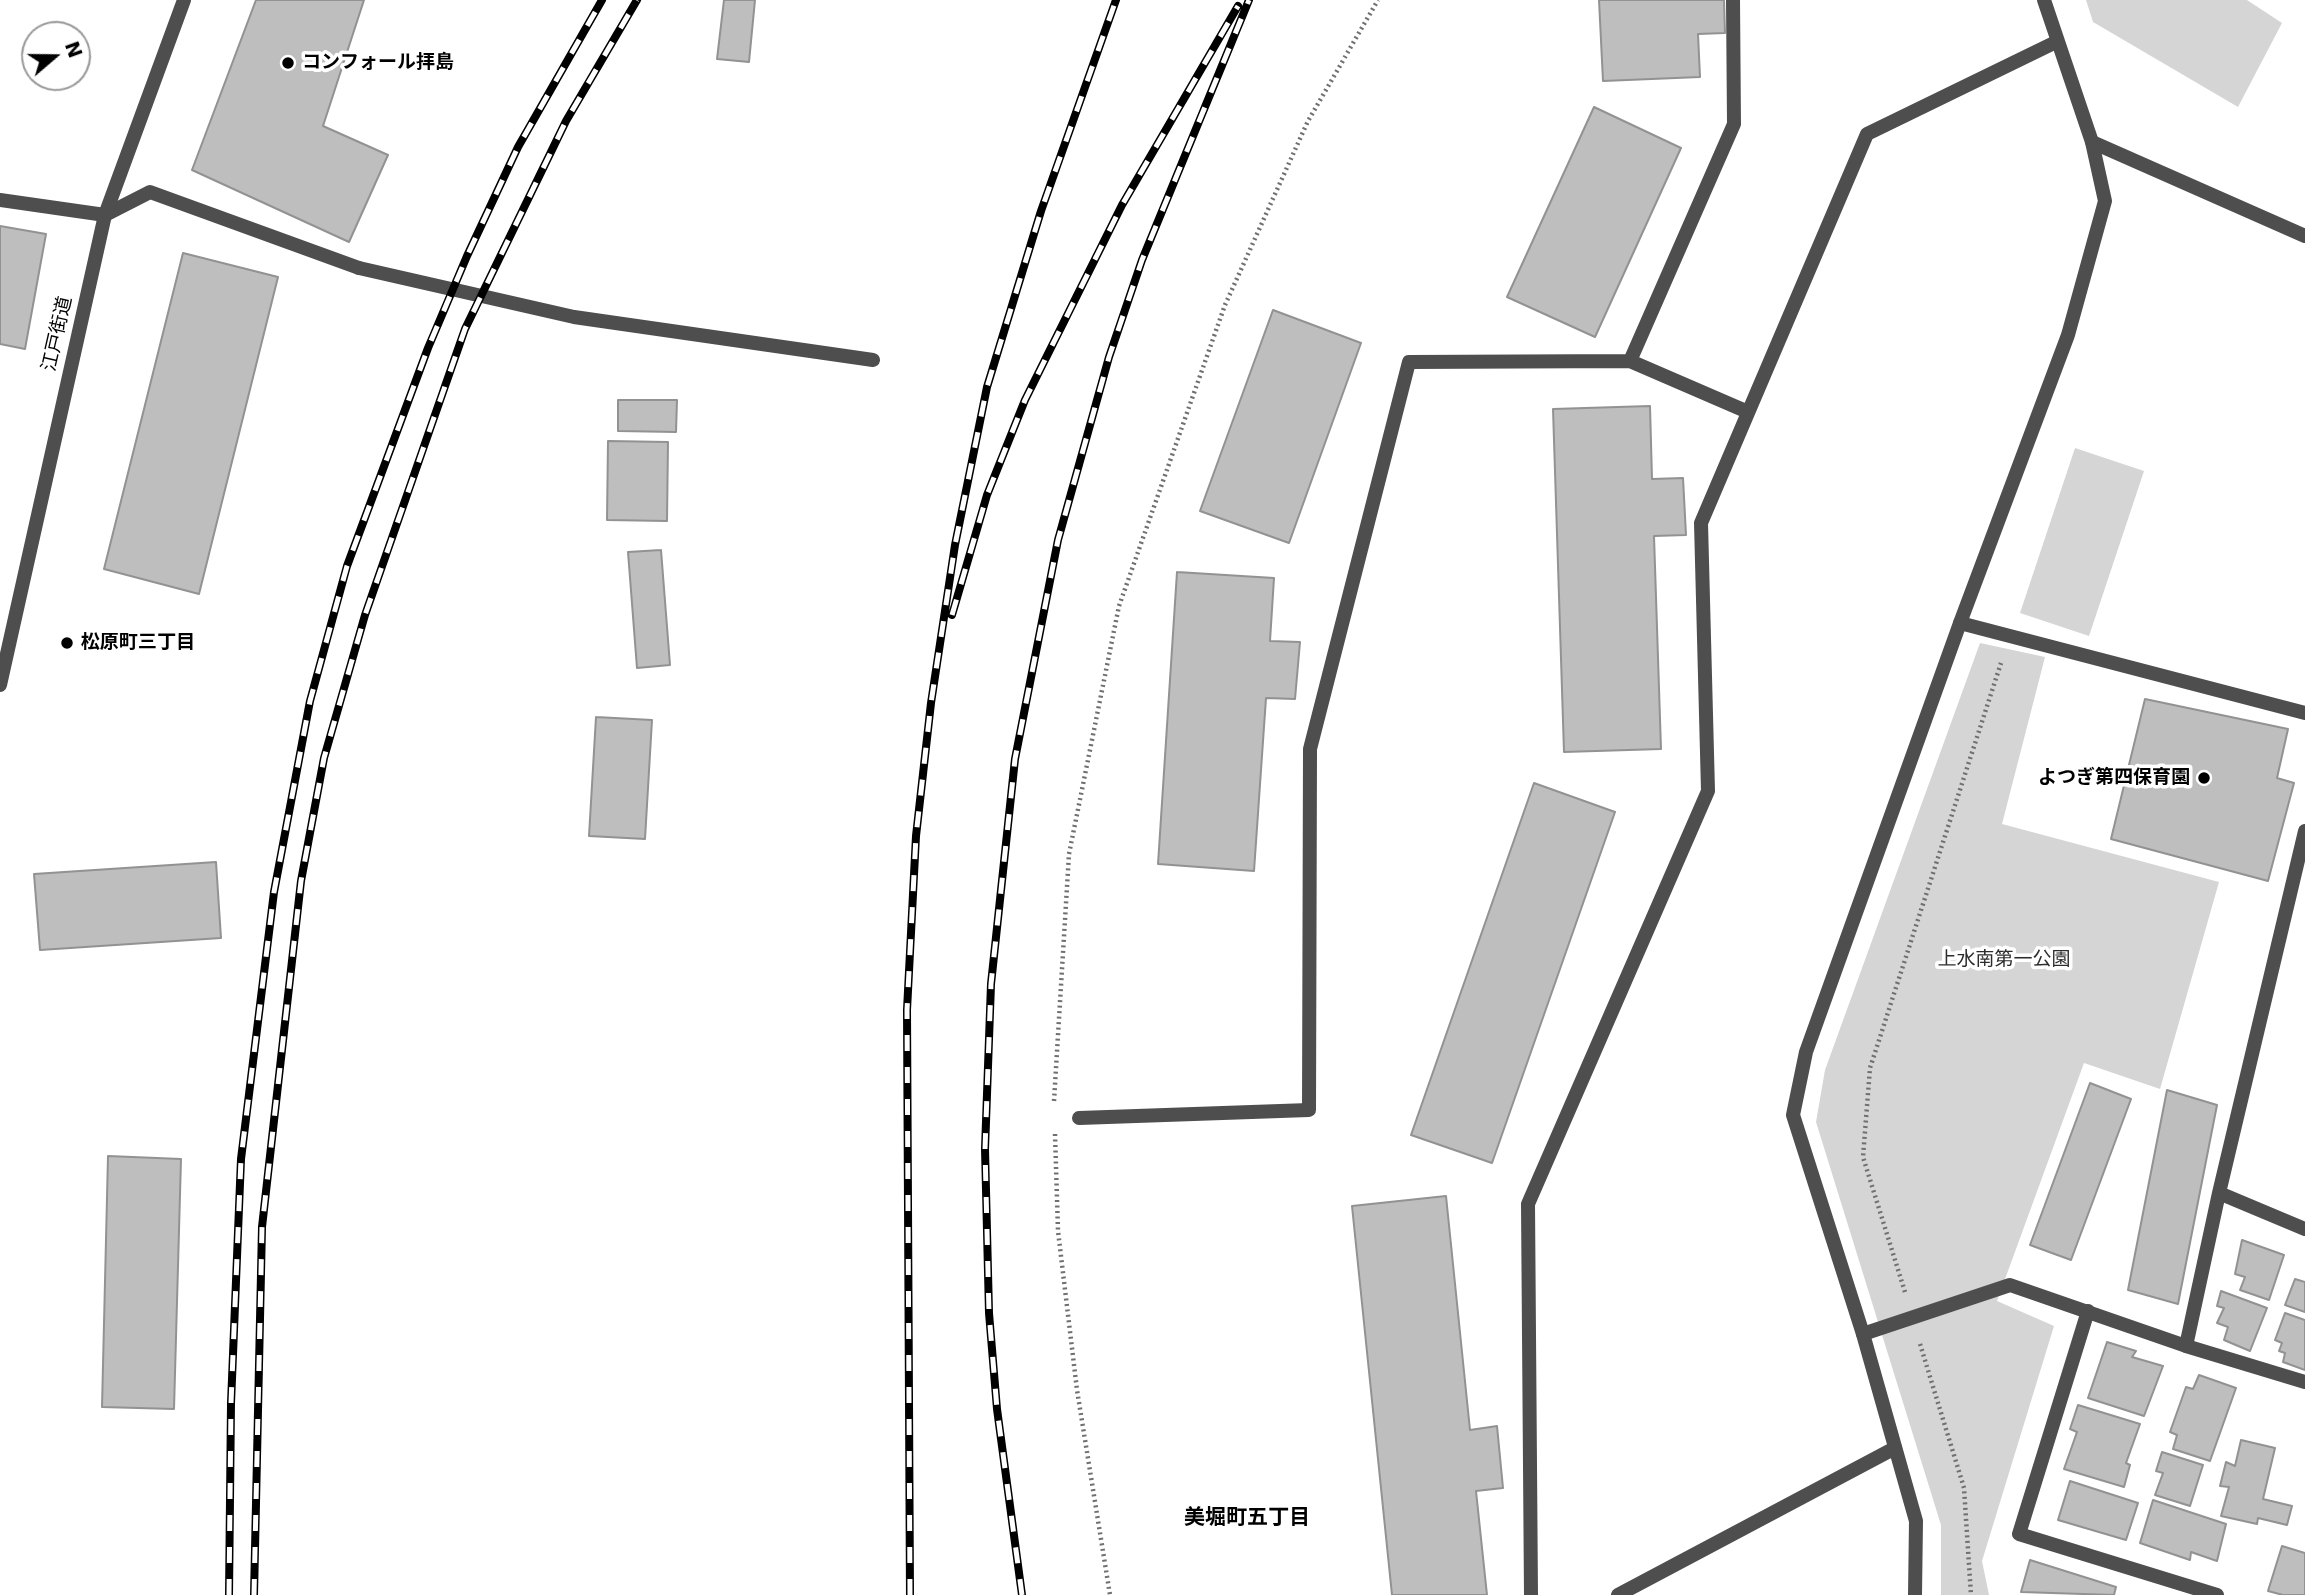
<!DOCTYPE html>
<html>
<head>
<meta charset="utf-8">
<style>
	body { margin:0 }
	#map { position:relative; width:2305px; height:1595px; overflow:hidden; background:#fff; font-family:"DejaVu Sans",sans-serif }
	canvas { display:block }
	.north { position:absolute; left:21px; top:21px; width:70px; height:70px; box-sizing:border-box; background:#fff; border:2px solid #999; border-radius:50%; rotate:70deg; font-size:19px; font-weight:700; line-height:28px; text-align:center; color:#000 }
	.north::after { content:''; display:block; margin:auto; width:24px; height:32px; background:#000; clip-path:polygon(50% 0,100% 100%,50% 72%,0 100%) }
</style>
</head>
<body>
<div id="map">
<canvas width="2305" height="1595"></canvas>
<div class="north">N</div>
</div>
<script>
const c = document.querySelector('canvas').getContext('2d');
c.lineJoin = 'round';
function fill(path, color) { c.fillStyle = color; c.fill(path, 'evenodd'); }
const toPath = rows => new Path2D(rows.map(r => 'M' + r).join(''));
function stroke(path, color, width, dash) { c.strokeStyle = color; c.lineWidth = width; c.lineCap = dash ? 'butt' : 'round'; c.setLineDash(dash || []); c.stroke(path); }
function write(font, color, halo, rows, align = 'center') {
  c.font = font + ' "DejaVu Sans","Noto Sans JP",sans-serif'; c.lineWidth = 7; c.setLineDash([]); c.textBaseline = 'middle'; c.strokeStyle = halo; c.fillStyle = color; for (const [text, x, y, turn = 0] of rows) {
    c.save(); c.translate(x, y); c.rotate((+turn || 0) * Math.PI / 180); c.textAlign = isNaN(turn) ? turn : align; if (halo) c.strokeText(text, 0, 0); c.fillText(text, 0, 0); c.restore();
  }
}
fill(toPath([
	[2086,0,2247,0,2282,23,2238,107,2093,22],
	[2075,448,2144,471,2089,636,2020,613],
	[1980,643,2045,657,2002,824,2219,882,2160,1089,2084,1063,1997,1301,2054,1326,1982,1561,1989,1595,1941,1595,1941,1525,1816,1122,1825,1070]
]), '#d5d5d5');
const building = toPath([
	[256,0,364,0,323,126,388,155,349,242,192,170,256,0],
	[724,0,755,0,749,62,717,59,724,0],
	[1599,0,1724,0,1725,33,1698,34,1700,77,1603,81,1599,0],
	[1594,107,1681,148,1595,337,1507,297,1594,107],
	[0,226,46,234,25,349,0,344,0,226],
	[183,253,278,277,199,594,104,569,183,253],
	[1273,310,1361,343,1289,543,1200,511,1273,310],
	[618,400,677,400,676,432,618,431,618,400],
	[1650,406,1652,479,1683,478,1686,535,1654,536,1661,749,1564,752,1553,409,1650,406],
	[608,441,668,442,667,521,607,520,608,441],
	[661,550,670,665,637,668,628,552,661,550],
	[1177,572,1274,578,1270,641,1300,642,1295,699,1266,698,1254,871,1158,864,1177,572],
	[2145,699,2288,729,2277,778,2294,783,2268,881,2111,839,2145,699],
	[596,717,652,720,645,839,589,836,596,717],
	[1534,783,1615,812,1492,1163,1411,1135,1534,783],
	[216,862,221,938,40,950,34,874,216,862],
	[2090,1083,2131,1099,2071,1260,2030,1245,2090,1083],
	[2167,1090,2217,1105,2178,1304,2128,1290,2167,1090],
	[108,1156,181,1159,174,1409,102,1407,108,1156],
	[1446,1196,1470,1430,1497,1426,1503,1488,1476,1491,1487,1595,1392,1595,1352,1206,1446,1196],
	[2242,1240,2284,1255,2269,1300,2240,1290,2245,1277,2235,1274,2242,1240],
	[2295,1279,2305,1282,2305,1312,2285,1305,2295,1279],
	[2221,1291,2267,1308,2250,1351,2224,1340,2228,1327,2217,1323,2224,1308,2217,1306,2221,1291],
	[2285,1313,2305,1320,2305,1370,2283,1362,2285,1353,2279,1351,2282,1343,2275,1340,2285,1313],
	[2107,1342,2136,1351,2132,1357,2163,1366,2144,1416,2088,1398,2107,1342],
	[2199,1375,2236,1388,2210,1461,2173,1449,2177,1435,2170,1432,2186,1387,2193,1389,2199,1375],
	[2078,1405,2140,1424,2126,1463,2130,1465,2124,1487,2064,1469,2077,1432,2070,1429,2078,1405],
	[2241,1440,2275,1448,2263,1499,2292,1506,2287,1525,2258,1518,2257,1524,2221,1516,2229,1487,2220,1486,2226,1462,2235,1466,2241,1440],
	[2162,1452,2203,1465,2190,1506,2155,1495,2163,1473,2156,1471,2162,1452],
	[2070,1481,2138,1503,2126,1540,2058,1520,2070,1481],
	[2153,1500,2226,1524,2217,1561,2191,1552,2190,1560,2140,1543,2153,1500],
	[2282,1546,2305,1553,2305,1595,2283,1595,2268,1591,2282,1546],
	[2030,1560,2116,1587,2114,1595,2021,1592,2030,1560]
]);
fill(building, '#bebebe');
stroke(building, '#929292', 2);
stroke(toPath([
	[1054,1101,1069,854,1119,606,1225,305,1308,121,1378,0],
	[1055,1134,1058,1231,1077,1390,1110,1595],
	[1905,1292,1863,1157,1870,1068,2001,663],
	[1920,1344,1964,1488,1971,1595]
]), '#707070', 4.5, [2, 3.5]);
stroke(toPath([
	[2092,142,2305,236],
	[359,268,574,317,873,360],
	[1630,361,1734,124,1733,0],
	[1079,1118,1309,1110,1310,749,1409,362,1630,361,1748,412],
	[2088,1311,2019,1534,2217,1595],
	[2186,1346,2305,1382],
	[1531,1595,1528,1204,1708,791,1701,523,1867,134,2056,42],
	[1618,1595,1895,1448]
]), '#4e4e4e', 14);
stroke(toPath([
	[0,200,105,215,150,192,359,268],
	[1960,623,2305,713],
	[2219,1193,2305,1229],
	[1863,1334,2010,1285,2186,1346,2219,1193,2305,831]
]), '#4e4e4e', 14);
stroke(toPath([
	[0,685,105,215,184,0],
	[1915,1595,1916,1521,1863,1334,1793,1115,1806,1052,1960,623,2068,335,2105,201,2092,142,2044,0]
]), '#4e4e4e', 14);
const rail = toPath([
	[952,615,987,495,1025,400,1122,205,1238,6],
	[229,1595,231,1403,241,1159,274,892,310,701,347,566,428,348,467,256,518,147,602,0],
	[254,1595,262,1227,301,881,324,758,365,615,465,329,566,121,637,0],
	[910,1595,907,1010,916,836,931,703,955,545,987,387,1041,211,1116,0],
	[1022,1595,997,1409,989,1313,985,1149,991,984,1015,759,1058,540,1109,357,1142,260,1249,0]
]);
stroke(rail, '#000', 8);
stroke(rail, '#fff', 5, [16]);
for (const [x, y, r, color] of [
	[288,63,7,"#000"],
	[67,643,7,"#000"],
	[2204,778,7,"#000"]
]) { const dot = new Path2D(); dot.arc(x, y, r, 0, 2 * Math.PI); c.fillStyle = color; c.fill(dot); stroke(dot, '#fff', 2.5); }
write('bold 19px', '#000', '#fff', [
	["コンフォール拝島",302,63],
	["松原町三丁目",81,643],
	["よつぎ第四保育園",2190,778,"right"]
], 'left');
write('19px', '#000', '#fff', [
	["江戸街道",58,334,-77]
]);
write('19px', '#2c2c2c', '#fff', [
	["上水南第一公園",2004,960]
]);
write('bold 21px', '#000', '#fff', [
	["美堀町五丁目",1247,1519]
]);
</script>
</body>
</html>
